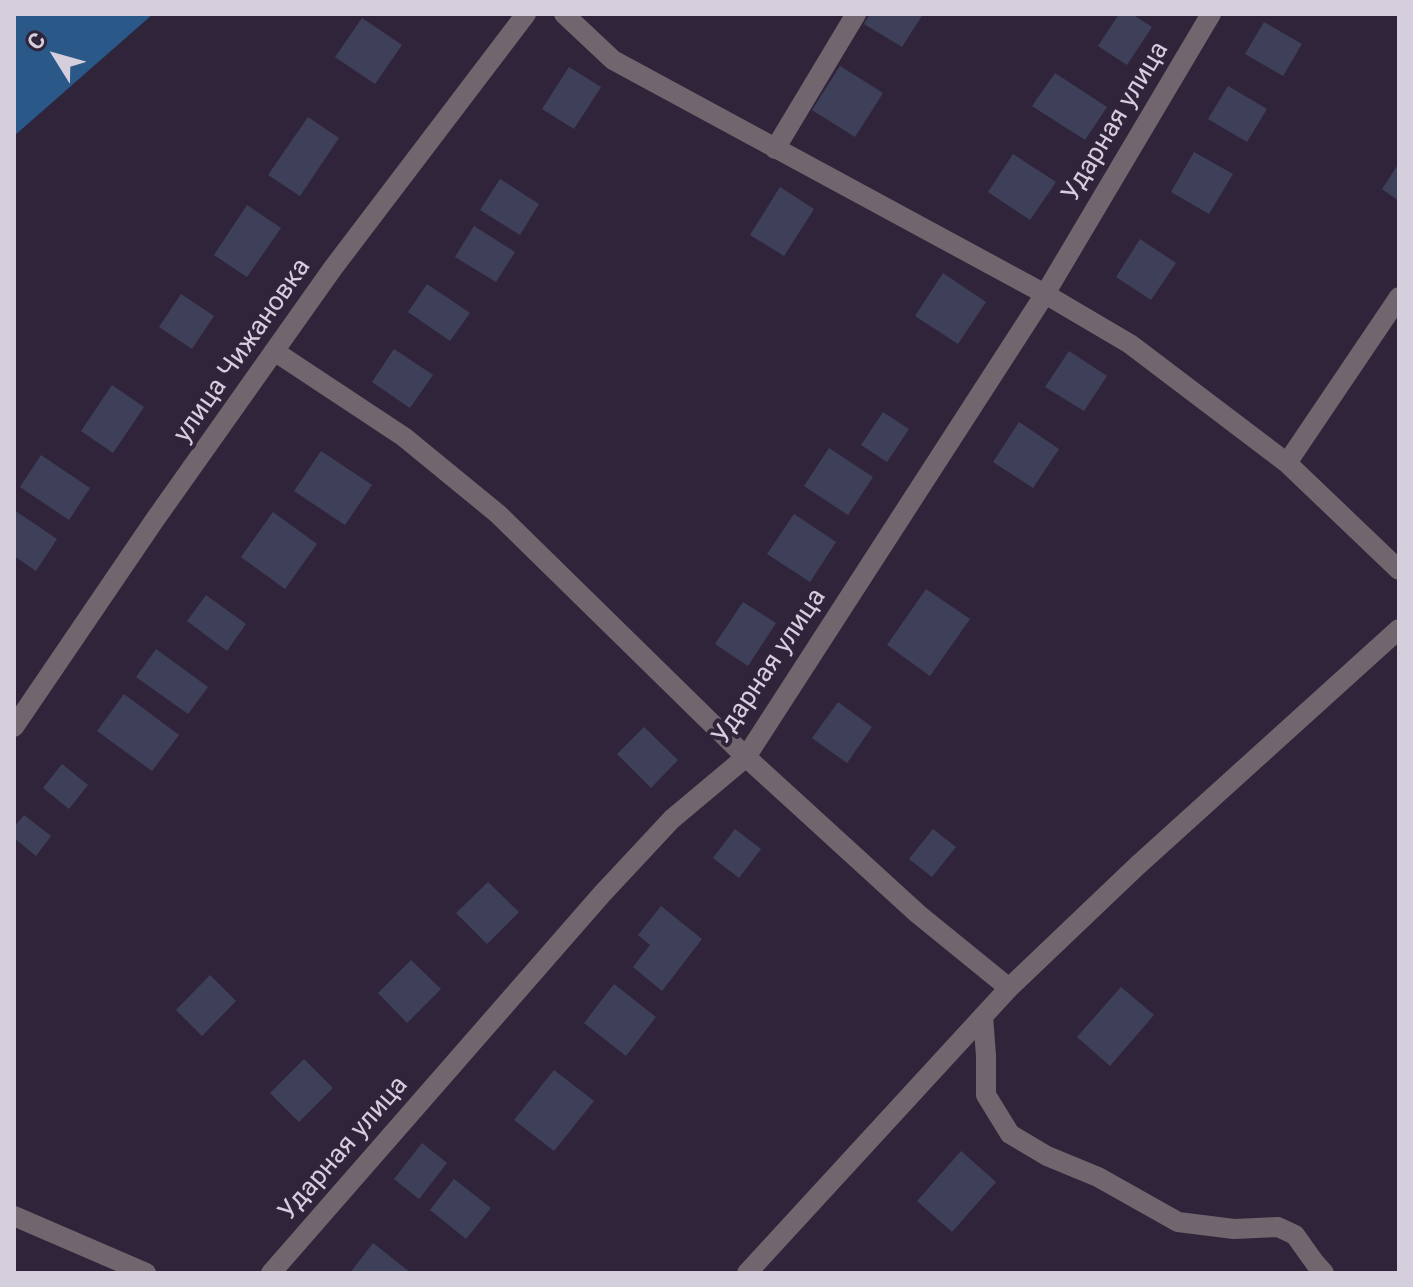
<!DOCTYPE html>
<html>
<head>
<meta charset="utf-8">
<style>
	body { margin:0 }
	#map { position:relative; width:1413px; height:1287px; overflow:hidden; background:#30243b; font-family:Roboto,sans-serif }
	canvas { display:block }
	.frame { position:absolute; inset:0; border:16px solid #d5cedd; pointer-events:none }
	.north { position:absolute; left:16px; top:16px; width:80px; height:80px; -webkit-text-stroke:6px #30243b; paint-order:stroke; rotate:307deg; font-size:22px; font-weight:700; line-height:32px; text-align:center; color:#d5cedd }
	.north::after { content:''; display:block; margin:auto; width:28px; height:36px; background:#d5cedd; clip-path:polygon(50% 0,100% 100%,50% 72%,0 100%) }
</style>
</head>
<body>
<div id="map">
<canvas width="1413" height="1287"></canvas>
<div class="frame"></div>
<div class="north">С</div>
</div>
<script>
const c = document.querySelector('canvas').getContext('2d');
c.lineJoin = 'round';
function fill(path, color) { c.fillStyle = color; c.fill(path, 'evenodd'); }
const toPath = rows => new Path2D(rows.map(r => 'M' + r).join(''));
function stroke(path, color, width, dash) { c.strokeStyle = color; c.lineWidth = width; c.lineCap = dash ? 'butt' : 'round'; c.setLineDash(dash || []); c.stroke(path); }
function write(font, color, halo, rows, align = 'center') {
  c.font = font + ' Roboto,sans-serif'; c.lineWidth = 8; c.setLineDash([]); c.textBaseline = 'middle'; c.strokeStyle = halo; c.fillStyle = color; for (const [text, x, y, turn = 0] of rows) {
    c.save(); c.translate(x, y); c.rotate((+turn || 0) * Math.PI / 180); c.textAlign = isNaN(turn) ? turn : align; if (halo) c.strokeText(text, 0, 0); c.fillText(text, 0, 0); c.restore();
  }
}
fill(toPath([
	[14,14,153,14,14,136]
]), '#2a5888');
fill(toPath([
	[870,14,923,14,902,47,864,24],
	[1119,14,1132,14,1152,27,1127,65,1098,46],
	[362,18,402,45,375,84,335,57],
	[1264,22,1302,44,1283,76,1245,54],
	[840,66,883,93,855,137,812,110],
	[569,67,601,87,574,129,542,109],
	[1055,73,1107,107,1085,140,1032,106],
	[1228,86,1267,109,1247,142,1208,119],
	[308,117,339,138,300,196,268,175],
	[1194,152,1233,174,1209,214,1171,192],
	[1013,154,1056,182,1030,220,988,192],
	[1399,163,1399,201,1382,189],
	[500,179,539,204,520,235,480,210],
	[780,187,814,209,784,256,750,235],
	[247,205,281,228,247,277,214,255],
	[474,226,515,252,496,282,455,257],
	[1140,239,1176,263,1151,300,1116,277],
	[943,273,986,302,958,344,915,316],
	[427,284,470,313,450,341,408,312],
	[181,294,214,316,192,349,159,327],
	[394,349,433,375,410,408,372,382],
	[1069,351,1107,376,1084,411,1045,387],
	[112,385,144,407,113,453,81,431],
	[883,412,909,429,887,462,861,445],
	[1019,422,1059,449,1033,488,993,462],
	[829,448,873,477,848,515,804,486],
	[321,451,372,485,345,525,294,491],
	[41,455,90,488,69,520,20,487],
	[14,510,57,539,36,571,14,556],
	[273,512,317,544,285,589,241,557],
	[794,514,836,542,810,582,767,554],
	[926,589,970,619,930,676,887,645],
	[206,595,246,624,227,651,187,621],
	[743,602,776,623,748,666,715,644],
	[156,649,208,687,188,714,136,677],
	[124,694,179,735,152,771,97,731],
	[838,702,872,727,847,763,812,738],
	[644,727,678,760,651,788,617,754],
	[62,764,88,785,69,809,43,788],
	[24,815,51,836,36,856,14,838,14,827],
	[735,829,761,849,739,878,713,858],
	[933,829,956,847,932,877,909,859],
	[488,882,519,912,487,944,456,913],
	[661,906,702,939,662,991,633,967,650,945,638,935],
	[411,960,441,989,407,1023,378,993],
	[210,975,236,1001,202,1036,176,1010],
	[614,984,656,1017,626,1056,584,1023],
	[1121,987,1154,1015,1110,1066,1077,1037],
	[304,1059,333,1088,299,1122,270,1093],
	[554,1070,594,1101,554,1151,514,1120],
	[422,1143,447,1163,419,1199,394,1179],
	[961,1151,996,1182,952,1232,917,1201],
	[454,1179,491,1208,466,1239,430,1210],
	[373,1243,411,1273,350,1273]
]), '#3e405a');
stroke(toPath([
	[564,14,613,60,1045,294,1130,344,1287,463,1399,570],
	[775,149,856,14],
	[274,351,404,437,498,514,746,757,918,914,1009,988],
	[1287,463,1399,297],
	[14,727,154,521,333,268,526,14],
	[983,1016,986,1056,986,1095,1010,1134,1047,1156,1098,1177,1178,1222,1234,1229,1278,1227,1295,1235,1315,1263,1324,1273],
	[14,1216,146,1273],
	[271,1273,602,894,672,819,746,757,1045,294,1211,14],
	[747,1273,1009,988,1137,866,1399,629]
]), '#72666e', 20);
write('26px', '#d5cedd', '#30243b', [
	["Ударная улица",1116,122,-59],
	["улица Чижановка",243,351,-55],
	["Ударная улица",770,667,-56],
	["Ударная улица",344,1149,-49]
]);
</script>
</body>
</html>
